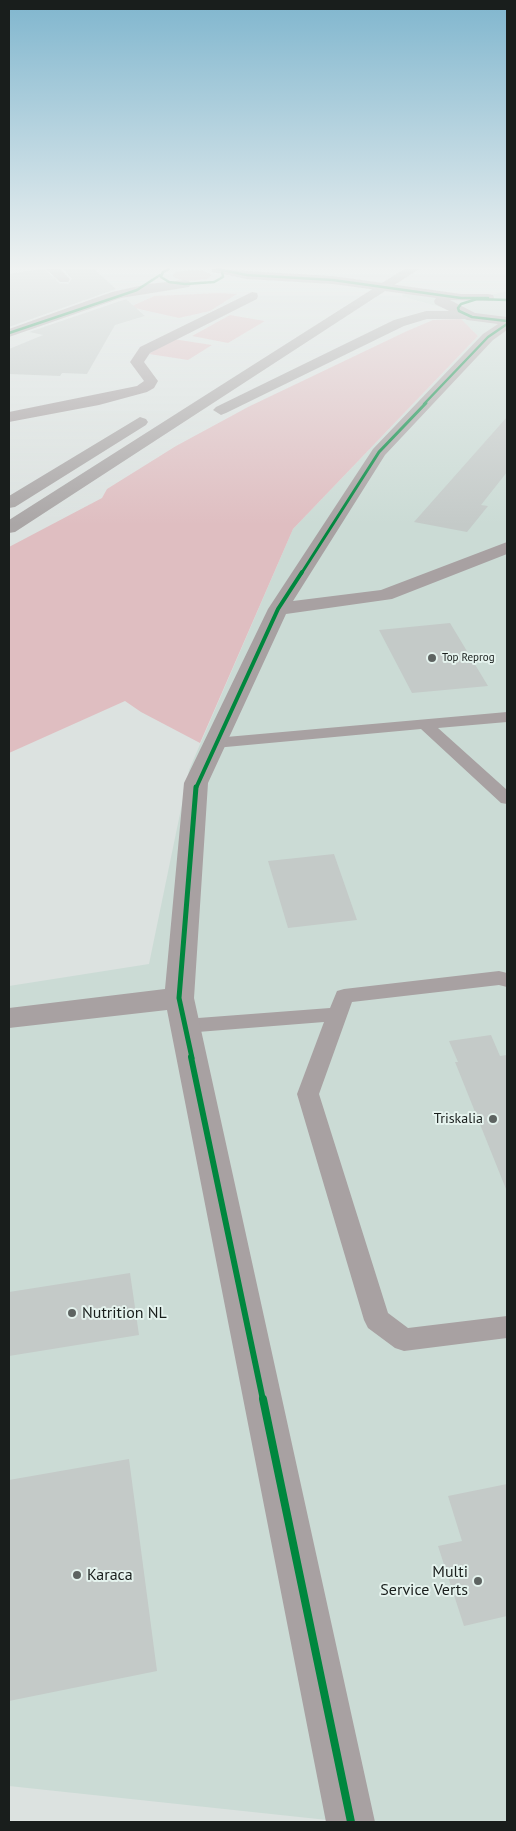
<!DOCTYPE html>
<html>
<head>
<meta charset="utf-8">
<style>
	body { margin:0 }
	#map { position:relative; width:516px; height:1831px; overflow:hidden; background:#dce2e0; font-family:"PT Sans",sans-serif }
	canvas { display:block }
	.frame { position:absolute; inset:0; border:10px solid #191e1c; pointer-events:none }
</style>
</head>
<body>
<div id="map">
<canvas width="516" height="1831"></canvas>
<div class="frame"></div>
</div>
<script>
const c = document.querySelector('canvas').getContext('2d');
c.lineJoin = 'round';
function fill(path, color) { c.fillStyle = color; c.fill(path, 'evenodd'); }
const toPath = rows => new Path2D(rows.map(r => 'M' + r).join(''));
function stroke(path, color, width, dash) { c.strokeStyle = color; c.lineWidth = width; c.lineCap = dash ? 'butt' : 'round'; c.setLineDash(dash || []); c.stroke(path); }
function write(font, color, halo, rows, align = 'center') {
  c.font = font + ' "PT Sans",sans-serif'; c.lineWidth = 4; c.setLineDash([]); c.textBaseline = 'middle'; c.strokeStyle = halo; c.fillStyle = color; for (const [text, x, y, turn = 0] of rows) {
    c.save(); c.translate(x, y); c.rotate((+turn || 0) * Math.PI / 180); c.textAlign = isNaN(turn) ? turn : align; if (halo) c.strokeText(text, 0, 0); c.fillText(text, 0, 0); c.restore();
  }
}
fill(toPath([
	[414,289,463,296,496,294,507,291,507,1822,346,1822,9,1786,9,986,149,964,189,770,293,529,478,336,450,310,401,296]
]), '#cbdbd5');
fill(toPath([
	[192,270,204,271,212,275,207,279,189,281,178,279,172,276,176,272],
	[219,293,237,294,210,311,179,318,130,307,154,296],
	[230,315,265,321,228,343,192,336],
	[461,319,478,336,293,529,200,743,141,712,125,701,9,753,9,547,102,498,107,489,176,446,248,407,407,331,433,320],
	[173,339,212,345,188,360,149,354]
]), '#dfbec1');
fill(toPath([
	[44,269,59,283,68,284,72,279,63,269,94,269,116,289,9,327,9,274],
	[126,299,145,316,115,325,87,374,62,373,60,376,9,374,9,349,43,335,29,332],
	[507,417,507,472,481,505,488,506,467,532,414,522],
	[450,623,488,686,412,693,379,630],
	[334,854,357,920,288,928,268,861],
	[491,1035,500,1056,507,1055,506,1189,455,1062,458,1062,449,1041],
	[130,1273,139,1335,9,1356,9,1292],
	[129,1459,157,1671,9,1701,9,1480],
	[507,1484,507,1616,464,1626,438,1546,462,1541,448,1496]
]), '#c4cac8');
fill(toPath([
	[507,712,507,722,438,728,507,790,507,804,501,803,421,729,215,748,207,743,215,738,507,712],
	[499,971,507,973,507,987,499,985,352,1002,319,1094,388,1313,408,1328,507,1316,507,1338,404,1351,395,1348,368,1328,364,1320,297,1094,324,1022,185,1033,178,1031,175,1026,178,1021,185,1019,330,1008,337,991,344,989,499,971]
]), '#a8a1a2');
fill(toPath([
	[46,269,60,269,70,279,68,282,60,282,46,269],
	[211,269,333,276,461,294,488,294,493,295,494,298,493,301,450,300,475,313,507,317,507,330,493,340,385,455,293,601,381,590,507,542,507,554,392,599,286,614,208,783,194,998,375,1822,326,1822,167,1010,9,1028,9,1008,165,989,184,783,268,609,373,449,483,334,498,324,467,320,435,304,434,301,436,298,333,284,247,279,213,272,211,269],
	[185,280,189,281,191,284,189,287,121,298,9,337,9,329,112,292,148,284,185,280],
	[252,292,257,293,258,296,257,299,150,353,144,362,158,381,154,388,147,392,99,405,9,422,9,412,137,386,144,381,130,362,140,347,252,292]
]), '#a8a1a2');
fill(toPath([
	[404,269,419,269,15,532,9,533,9,520,404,269],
	[426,311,465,311,472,315,465,319,427,319,404,326,226,413,221,415,213,410,216,407,394,320,426,311],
	[140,417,146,419,148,422,146,425,15,507,9,508,9,496,140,417]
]), '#aaa6a6');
stroke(toPath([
	[169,269,163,272,161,277,169,282,185,284,214,282,223,277,222,271],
	[217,269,247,275,333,280,461,298,488,298],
	[507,300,477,299,461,304,458,308,459,311,472,317,507,321],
	[9,333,137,290,160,275],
	[424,404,488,337,507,324]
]), '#00873e', 2.5);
stroke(toPath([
	[301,574,379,452,426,403]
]), '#00873e', 3);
stroke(toPath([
	[196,788,278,609,302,572]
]), '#00873e', 4);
stroke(toPath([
	[192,1058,179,998,196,787]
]), '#00873e', 5);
stroke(toPath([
	[191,1057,263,1400]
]), '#00873e', 6);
stroke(toPath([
	[263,1399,351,1822]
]), '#00873e', 8);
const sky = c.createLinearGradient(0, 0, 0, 525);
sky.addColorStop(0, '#80b6ce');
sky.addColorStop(0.51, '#eff2f1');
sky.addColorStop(1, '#eff2f100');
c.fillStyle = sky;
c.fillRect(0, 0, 516, 525);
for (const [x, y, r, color] of [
	[432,658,5,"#5d6361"],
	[493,1119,5,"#5d6361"],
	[72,1313,5,"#5d6361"],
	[77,1575,5,"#5d6361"],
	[478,1581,5,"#5d6361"]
]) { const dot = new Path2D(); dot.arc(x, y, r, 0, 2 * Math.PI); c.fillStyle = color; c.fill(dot); stroke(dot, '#e5f3ee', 2); }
write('11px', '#191e1c', '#e5f3ee', [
	["Top Reprog",442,658]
], 'left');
write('14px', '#191e1c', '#e5f3ee', [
	["Triskalia",483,1119]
], 'right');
write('16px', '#191e1c', '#e5f3ee', [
	["Nutrition NL",82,1313],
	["Multi",468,1572,"right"],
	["Service Verts",468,1590,"right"],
	["Karaca",87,1575]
], 'left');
</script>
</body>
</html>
